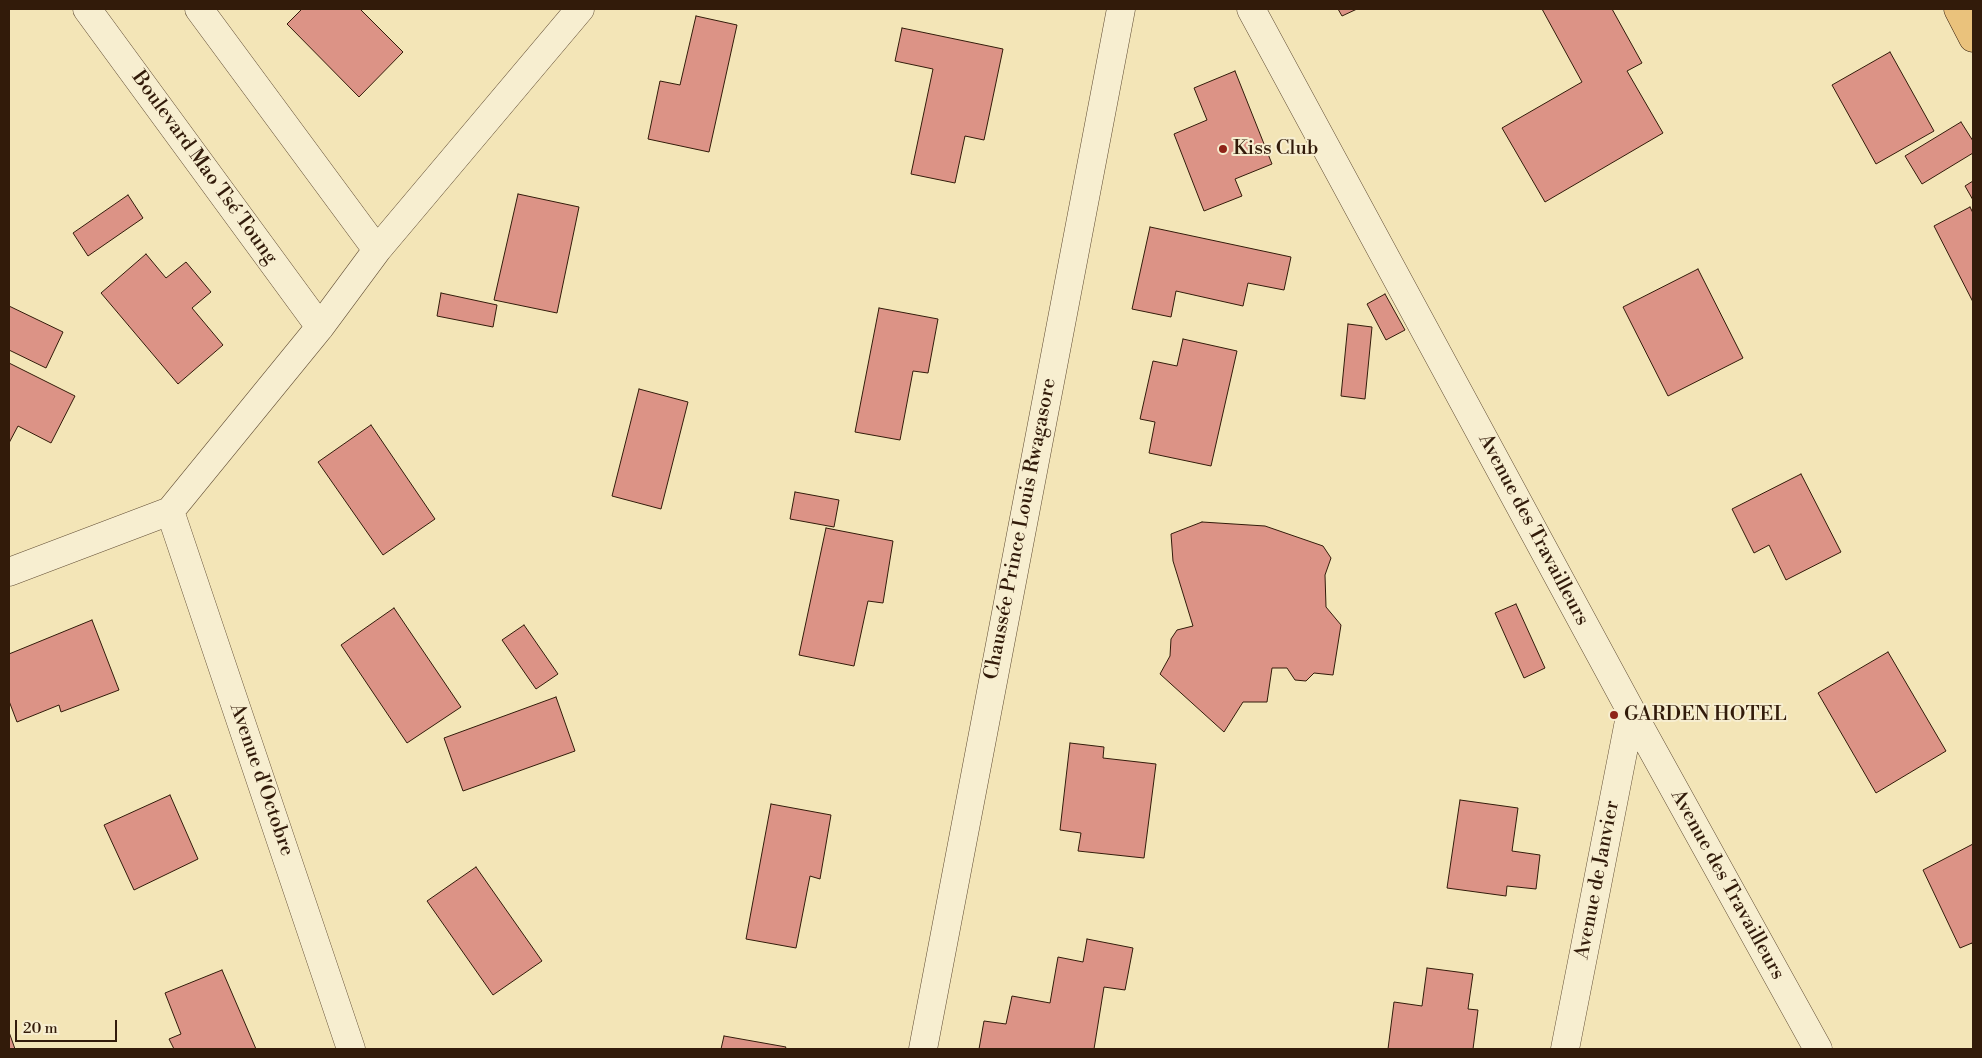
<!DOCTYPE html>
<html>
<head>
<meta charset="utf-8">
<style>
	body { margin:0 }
	#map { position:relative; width:1982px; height:1058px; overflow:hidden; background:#f3e5b7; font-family:"Libre Bodoni",serif }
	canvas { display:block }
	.frame { position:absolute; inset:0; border:10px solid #321b0a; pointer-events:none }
	.scale { position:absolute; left:15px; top:1020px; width:102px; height:22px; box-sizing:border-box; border:2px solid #321b0a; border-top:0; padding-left:6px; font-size:15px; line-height:18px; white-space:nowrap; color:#321b0a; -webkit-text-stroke:4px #f7eed0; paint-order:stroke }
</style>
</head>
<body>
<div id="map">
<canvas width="1982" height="1058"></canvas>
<div class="frame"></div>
<div class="scale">20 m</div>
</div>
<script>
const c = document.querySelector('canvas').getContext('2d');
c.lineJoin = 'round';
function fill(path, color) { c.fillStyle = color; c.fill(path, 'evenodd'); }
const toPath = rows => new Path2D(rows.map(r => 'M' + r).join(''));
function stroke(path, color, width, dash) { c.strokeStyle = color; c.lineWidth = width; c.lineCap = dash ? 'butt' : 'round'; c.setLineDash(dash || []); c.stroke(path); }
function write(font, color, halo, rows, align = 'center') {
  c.font = font + ' "Libre Bodoni",serif'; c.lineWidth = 4; c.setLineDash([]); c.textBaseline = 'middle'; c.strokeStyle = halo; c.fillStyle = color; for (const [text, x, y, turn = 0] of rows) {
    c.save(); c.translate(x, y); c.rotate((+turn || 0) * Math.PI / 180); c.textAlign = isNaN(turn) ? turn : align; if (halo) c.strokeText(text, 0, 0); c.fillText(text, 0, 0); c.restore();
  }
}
const building = toPath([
	[302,9,360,9,403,52,359,97,287,24,302,9],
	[1338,9,1357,9,1342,16,1338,9],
	[1542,9,1612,9,1642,63,1627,71,1663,133,1545,202,1502,128,1582,82,1542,9],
	[696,16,737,25,709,152,648,139,660,81,680,85,696,16],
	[902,28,1003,49,984,140,965,136,955,183,911,174,933,69,895,61,902,28],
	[1890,52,1934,131,1876,164,1832,85,1890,52],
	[1235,71,1272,164,1235,179,1242,196,1204,211,1174,134,1207,120,1194,88,1235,71],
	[1961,122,1973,141,1973,153,1922,184,1905,156,1961,122],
	[1973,181,1973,200,1965,186,1973,181],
	[518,194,579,207,557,313,494,300,518,194],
	[128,195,143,218,88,256,73,233,128,195],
	[1970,207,1973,213,1973,302,1934,226,1970,207],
	[1150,227,1291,257,1284,290,1248,283,1243,306,1176,291,1171,317,1132,309,1150,227],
	[146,254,166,278,186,262,211,292,192,308,223,345,178,384,101,293,146,254],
	[1698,269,1743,358,1668,396,1623,307,1698,269],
	[441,293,497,305,493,327,437,316,441,293],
	[1385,294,1405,330,1386,340,1367,304,1385,294],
	[9,306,63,332,46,368,9,350,9,306],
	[879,308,938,319,928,373,913,371,900,440,855,432,879,308],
	[1348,324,1372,327,1365,399,1341,396,1348,324],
	[1183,339,1237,351,1211,466,1149,453,1155,422,1140,419,1153,361,1177,366,1183,339],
	[9,363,75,396,51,443,18,426,9,443,9,363],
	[639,389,688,402,661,509,612,496,639,389],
	[371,425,435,519,383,555,318,462,371,425],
	[1801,474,1841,552,1786,580,1769,545,1754,553,1732,509,1801,474],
	[795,492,839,500,834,527,790,519,795,492],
	[1202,522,1265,526,1323,546,1331,558,1325,575,1326,607,1341,625,1333,675,1314,673,1306,681,1295,680,1287,668,1272,668,1267,702,1243,702,1224,732,1160,674,1170,656,1171,639,1177,630,1193,626,1173,561,1171,534,1202,522],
	[826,528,893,541,883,603,868,601,854,666,799,655,826,528],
	[1516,604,1545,668,1524,678,1495,613,1516,604],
	[394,608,461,707,407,743,341,645,394,608],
	[92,620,119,690,61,712,59,705,17,722,9,701,9,654,92,620],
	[524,625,558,674,536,689,502,640,524,625],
	[1888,652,1946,751,1876,793,1818,693,1888,652],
	[556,697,575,751,463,791,444,738,556,697],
	[1070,743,1104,747,1103,758,1156,764,1144,858,1078,851,1081,833,1060,830,1070,743],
	[170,795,198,859,134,890,104,825,170,795],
	[1460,800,1518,808,1512,851,1540,855,1536,889,1507,886,1506,896,1447,888,1460,800],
	[771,804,831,815,820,879,810,876,796,948,746,939,771,804],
	[1973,844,1973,946,1972,943,1960,948,1923,870,1973,844],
	[476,867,542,961,493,995,427,901,476,867],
	[1087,939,1133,948,1125,990,1104,987,1094,1049,979,1049,984,1021,1006,1024,1012,996,1050,1003,1058,957,1083,962,1087,939],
	[1427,968,1473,974,1468,1009,1478,1010,1473,1049,1388,1049,1394,1002,1422,1006,1427,968],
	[222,970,256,1049,174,1049,169,1039,181,1034,165,993,222,970],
	[9,1032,15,1049,9,1049,9,1032],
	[724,1036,786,1047,785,1049,721,1049,724,1036]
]);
fill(building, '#dc9386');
stroke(building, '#321b0a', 1);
const minor = toPath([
	[87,9,320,327],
	[199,9,377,250],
	[1251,9,1631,711,1818,1049],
	[170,511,320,327,377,250,580,9],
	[170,511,351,1049],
	[9,572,170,511],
	[1565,1049,1631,711]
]);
const tertiary = toPath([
	[923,1049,1121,9]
]);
const primary = toPath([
	[1958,9,1973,38]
]);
stroke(minor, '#624e35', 29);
stroke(tertiary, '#624e35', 29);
stroke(primary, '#321b0a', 29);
stroke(minor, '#f7eed0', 28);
stroke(tertiary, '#f7eed0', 28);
stroke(primary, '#eac27c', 28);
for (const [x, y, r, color] of [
	[1223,149,5,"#8f2418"],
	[1614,715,5,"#8f2418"]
]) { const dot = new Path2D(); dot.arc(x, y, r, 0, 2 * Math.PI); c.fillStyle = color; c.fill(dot); stroke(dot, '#f7eed0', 2); }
write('20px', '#321b0a', '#f7eed0', [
	["Kiss Club",1233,149],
	["GARDEN HOTEL",1624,715]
], 'left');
write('20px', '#321b0a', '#f7eed0', [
	["Boulevard Mao Tsé Toung",204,168,54],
	["Chaussée Prince Louis Rwagasore",1021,529,-79],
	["Avenue des Travailleurs",1533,530,62],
	["Avenue d'Octobre",261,780,71],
	["Avenue de Janvier",1598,880,-79],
	["Avenue des Travailleurs",1727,885,61]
]);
</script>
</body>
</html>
